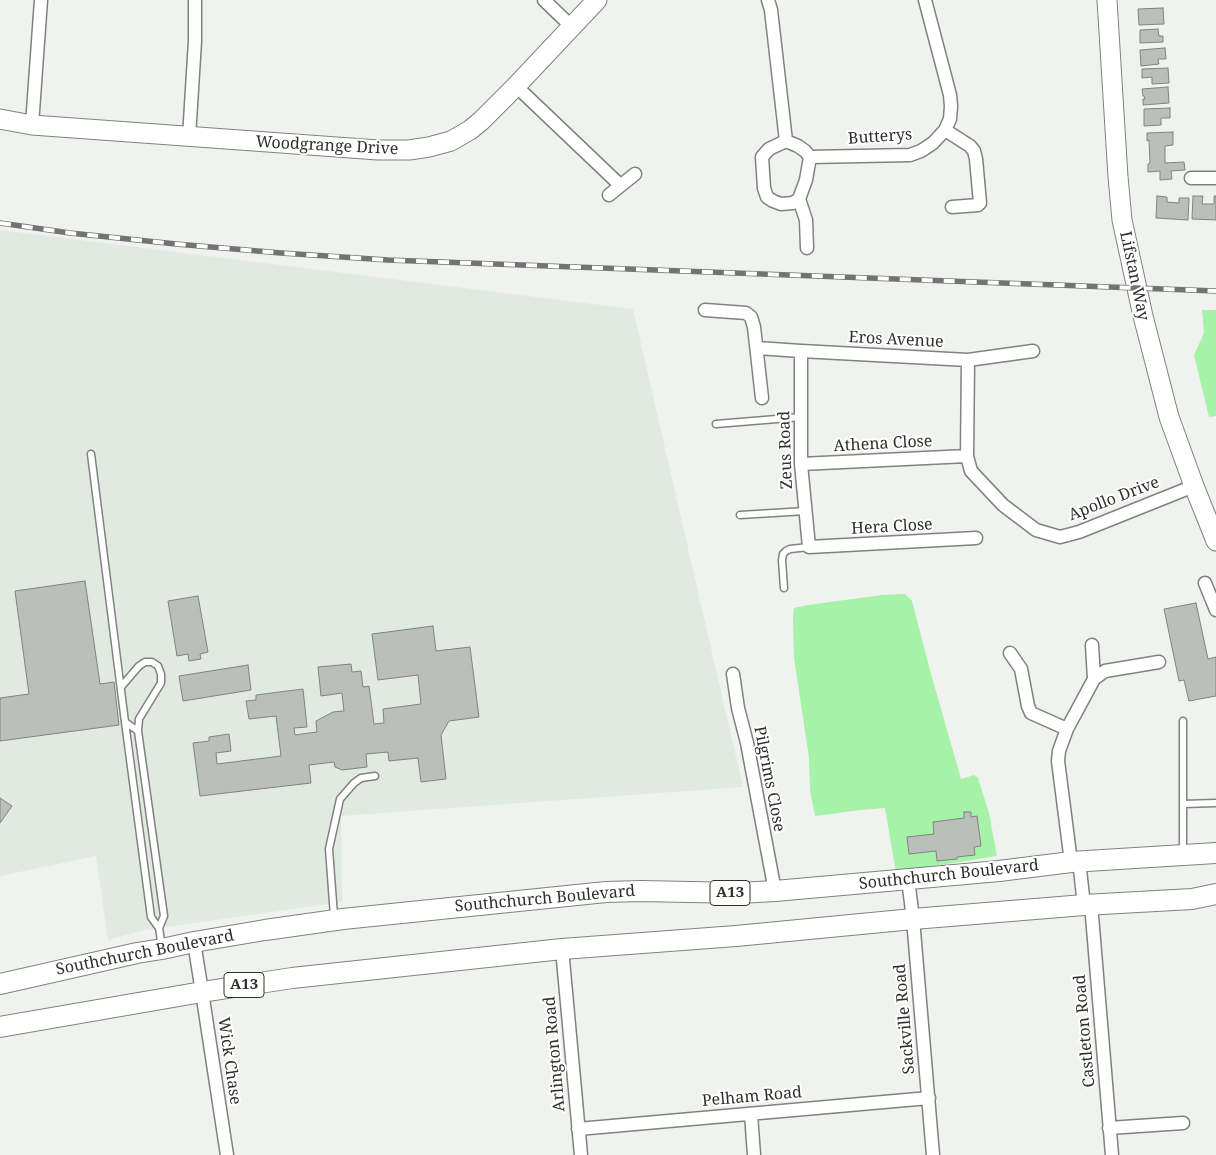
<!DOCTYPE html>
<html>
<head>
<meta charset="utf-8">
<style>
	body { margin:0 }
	canvas { display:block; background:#f0f2f0 }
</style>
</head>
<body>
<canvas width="1216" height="1155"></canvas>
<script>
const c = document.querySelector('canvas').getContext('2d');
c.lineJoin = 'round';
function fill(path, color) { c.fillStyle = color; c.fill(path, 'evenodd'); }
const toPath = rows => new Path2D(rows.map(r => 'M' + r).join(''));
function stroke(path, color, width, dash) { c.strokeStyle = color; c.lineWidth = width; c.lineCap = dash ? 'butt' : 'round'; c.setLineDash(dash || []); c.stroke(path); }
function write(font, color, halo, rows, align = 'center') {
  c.font = font + ' "Noto Serif",serif'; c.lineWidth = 4; c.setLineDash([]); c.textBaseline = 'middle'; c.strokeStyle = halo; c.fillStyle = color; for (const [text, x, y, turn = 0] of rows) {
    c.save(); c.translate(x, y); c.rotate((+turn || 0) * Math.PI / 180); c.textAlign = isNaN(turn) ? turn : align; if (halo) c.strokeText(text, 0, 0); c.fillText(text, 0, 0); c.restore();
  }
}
fill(toPath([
	[0,230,633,309,743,787,341,816,342,902,145,930,108,940,96,856,0,876]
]), '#e1eae1');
fill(toPath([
	[1202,310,1216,310,1216,416,1209,417,1194,355,1204,333],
	[905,594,912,601,931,674,961,779,974,775,978,778,989,813,997,856,896,872,894,861,885,808,861,810,815,816,810,790,809,758,794,658,793,617,794,608,808,605,882,595]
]), '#a6f2a8');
const building = toPath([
	[1163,8,1164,24,1139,25,1138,9,1163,8],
	[1158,29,1159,36,1163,36,1163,42,1140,43,1140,30,1158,29],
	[1165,48,1166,59,1158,59,1159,64,1141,66,1140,50,1165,48],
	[1168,68,1169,83,1152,84,1152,77,1142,78,1142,69,1168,68],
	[1168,87,1169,103,1143,105,1143,99,1145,99,1144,96,1143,96,1142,89,1168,87],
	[1170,108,1170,118,1161,118,1161,125,1144,126,1144,109,1170,108],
	[1173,132,1173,145,1165,146,1165,163,1184,162,1185,170,1171,171,1172,179,1160,180,1160,171,1148,172,1148,164,1150,163,1149,140,1147,141,1147,133,1173,132],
	[1157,196,1167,197,1167,202,1179,203,1179,198,1189,198,1188,220,1156,218,1157,196],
	[1193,196,1203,196,1202,204,1214,204,1214,196,1216,196,1216,220,1192,219,1193,196],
	[85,581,100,684,114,682,119,725,0,741,0,698,29,694,15,591,85,581],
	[198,596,208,652,200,654,201,659,189,661,188,654,177,656,168,601,198,596],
	[1196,603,1208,659,1216,657,1216,696,1189,701,1184,680,1179,681,1164,609,1196,603],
	[433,626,436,651,470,647,479,717,449,721,441,735,446,779,421,782,418,758,389,761,388,752,366,754,367,767,342,770,335,767,334,762,309,765,311,783,200,796,193,743,209,741,209,737,229,734,231,751,216,753,217,764,281,756,276,716,249,719,246,701,256,700,256,695,303,689,307,727,294,728,295,735,317,732,316,721,333,712,344,711,342,693,321,696,318,667,351,664,352,672,361,671,363,687,369,686,374,724,384,723,383,709,421,704,418,675,378,680,372,634,433,626],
	[248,665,251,690,183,701,179,676,248,665],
	[0,798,12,806,0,823,0,798],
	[964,812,971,812,971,817,977,816,981,846,974,847,975,855,957,857,957,859,937,861,936,851,909,854,907,837,934,834,933,822,964,818,964,812]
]);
fill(building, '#bcbebc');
stroke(building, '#818381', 1);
const lane = toPath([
	[716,424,801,417],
	[91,454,125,722],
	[740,515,806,511],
	[784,588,782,560,783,554,786,551,790,549,809,547],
	[121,687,139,666,145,662,152,662,158,666,161,674,161,683,139,719,138,731],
	[1183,804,1216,803],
	[1183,851,1183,721],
	[334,916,329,849,340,799,354,783,361,778,375,776],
	[159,928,164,916,138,731,125,722,151,917,159,928,162,947]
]);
const street = toPath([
	[544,0,572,27],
	[768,0,771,10,786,141,798,146,805,151,810,157,910,155,921,151,933,143,945,130,950,119,951,106,950,95,925,0],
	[516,86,620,185],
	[32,125,41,0],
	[945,130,970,146,974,151,976,159,980,203,978,205,952,207],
	[189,137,195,41,195,0],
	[786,141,769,149,762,157,764,188,767,197,773,201,781,204,793,203,799,199,806,180,810,157],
	[1191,178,1216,178],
	[609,195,635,174],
	[799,199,806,220,807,248],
	[705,310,746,313,751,317,754,327,762,398],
	[757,348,801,351,968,360,1033,351],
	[801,351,801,464,809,547,976,538],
	[968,360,967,456,971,471,1003,505,1036,530,1060,537,1079,532,1194,486],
	[801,464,967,456],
	[1205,583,1216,610],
	[1092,645,1094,679],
	[1010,653,1021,669,1028,706,1031,713,1067,729],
	[733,674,738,708,747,743,775,891],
	[1079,861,1084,905],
	[1071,862,1058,761,1059,751,1067,729,1094,679,1105,671,1159,662],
	[908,879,913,919,933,1155],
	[1091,904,1112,1155],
	[194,942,202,992,227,1155],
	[562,949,581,1155],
	[751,1114,754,1155],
	[1109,1128,1183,1123],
	[578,1129,929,1098]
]);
const secondary = toPath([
	[1107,0,1118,177,1122,220,1143,316,1169,417,1194,486,1216,541],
	[0,119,32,125,378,150,409,150,429,147,451,141,470,130,481,121,516,86,597,0]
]);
const primary = toPath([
	[0,984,137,953,162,949,194,942,265,930,343,919,606,892,641,891,739,893,775,891,999,871,1071,862,1216,853],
	[0,1027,202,992,292,978,562,949,736,936,913,919,1084,905,1192,899,1216,894]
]);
stroke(lane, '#80827f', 9);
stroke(street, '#80827f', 15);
stroke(secondary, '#80827f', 21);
stroke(primary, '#80827f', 22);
stroke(lane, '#fff', 6);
stroke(street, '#fff', 12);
stroke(secondary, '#fff', 19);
stroke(primary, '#fff', 20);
const rail = toPath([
	[0,223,70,233,176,244,281,253,388,260,1216,291]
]);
stroke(rail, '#727372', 5.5);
stroke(rail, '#fffffe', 4, [11]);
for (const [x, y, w] of [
	[730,893,40],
	[244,985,40]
]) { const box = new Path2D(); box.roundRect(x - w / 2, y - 12.5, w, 25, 4); c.fillStyle = '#fffffe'; c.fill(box); stroke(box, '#2e2f2e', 1); }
write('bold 15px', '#2e2f2e', null, [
	["A13",730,893],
	["A13",244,985]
]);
write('16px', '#2e2f2e', '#fffffe', [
	["Butterys",880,137,-4],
	["Woodgrange Drive",327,146,3],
	["Lifstan Way",1134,276,78],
	["Eros Avenue",896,340,3],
	["Athena Close",883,444,-3],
	["Zeus Road",786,450,-92],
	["Apollo Drive",1114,499,-21],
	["Hera Close",892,527,-3],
	["Pilgrims Close",769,779,79],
	["Southchurch Boulevard",949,875,-6],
	["Southchurch Boulevard",545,899,-5],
	["Southchurch Boulevard",145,953,-11],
	["Sackville Road",905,1019,-95],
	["Castleton Road",1085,1031,-95],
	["Arlington Road",555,1054,-95],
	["Wick Chase",229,1061,82],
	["Pelham Road",752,1097,-5]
]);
</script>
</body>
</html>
